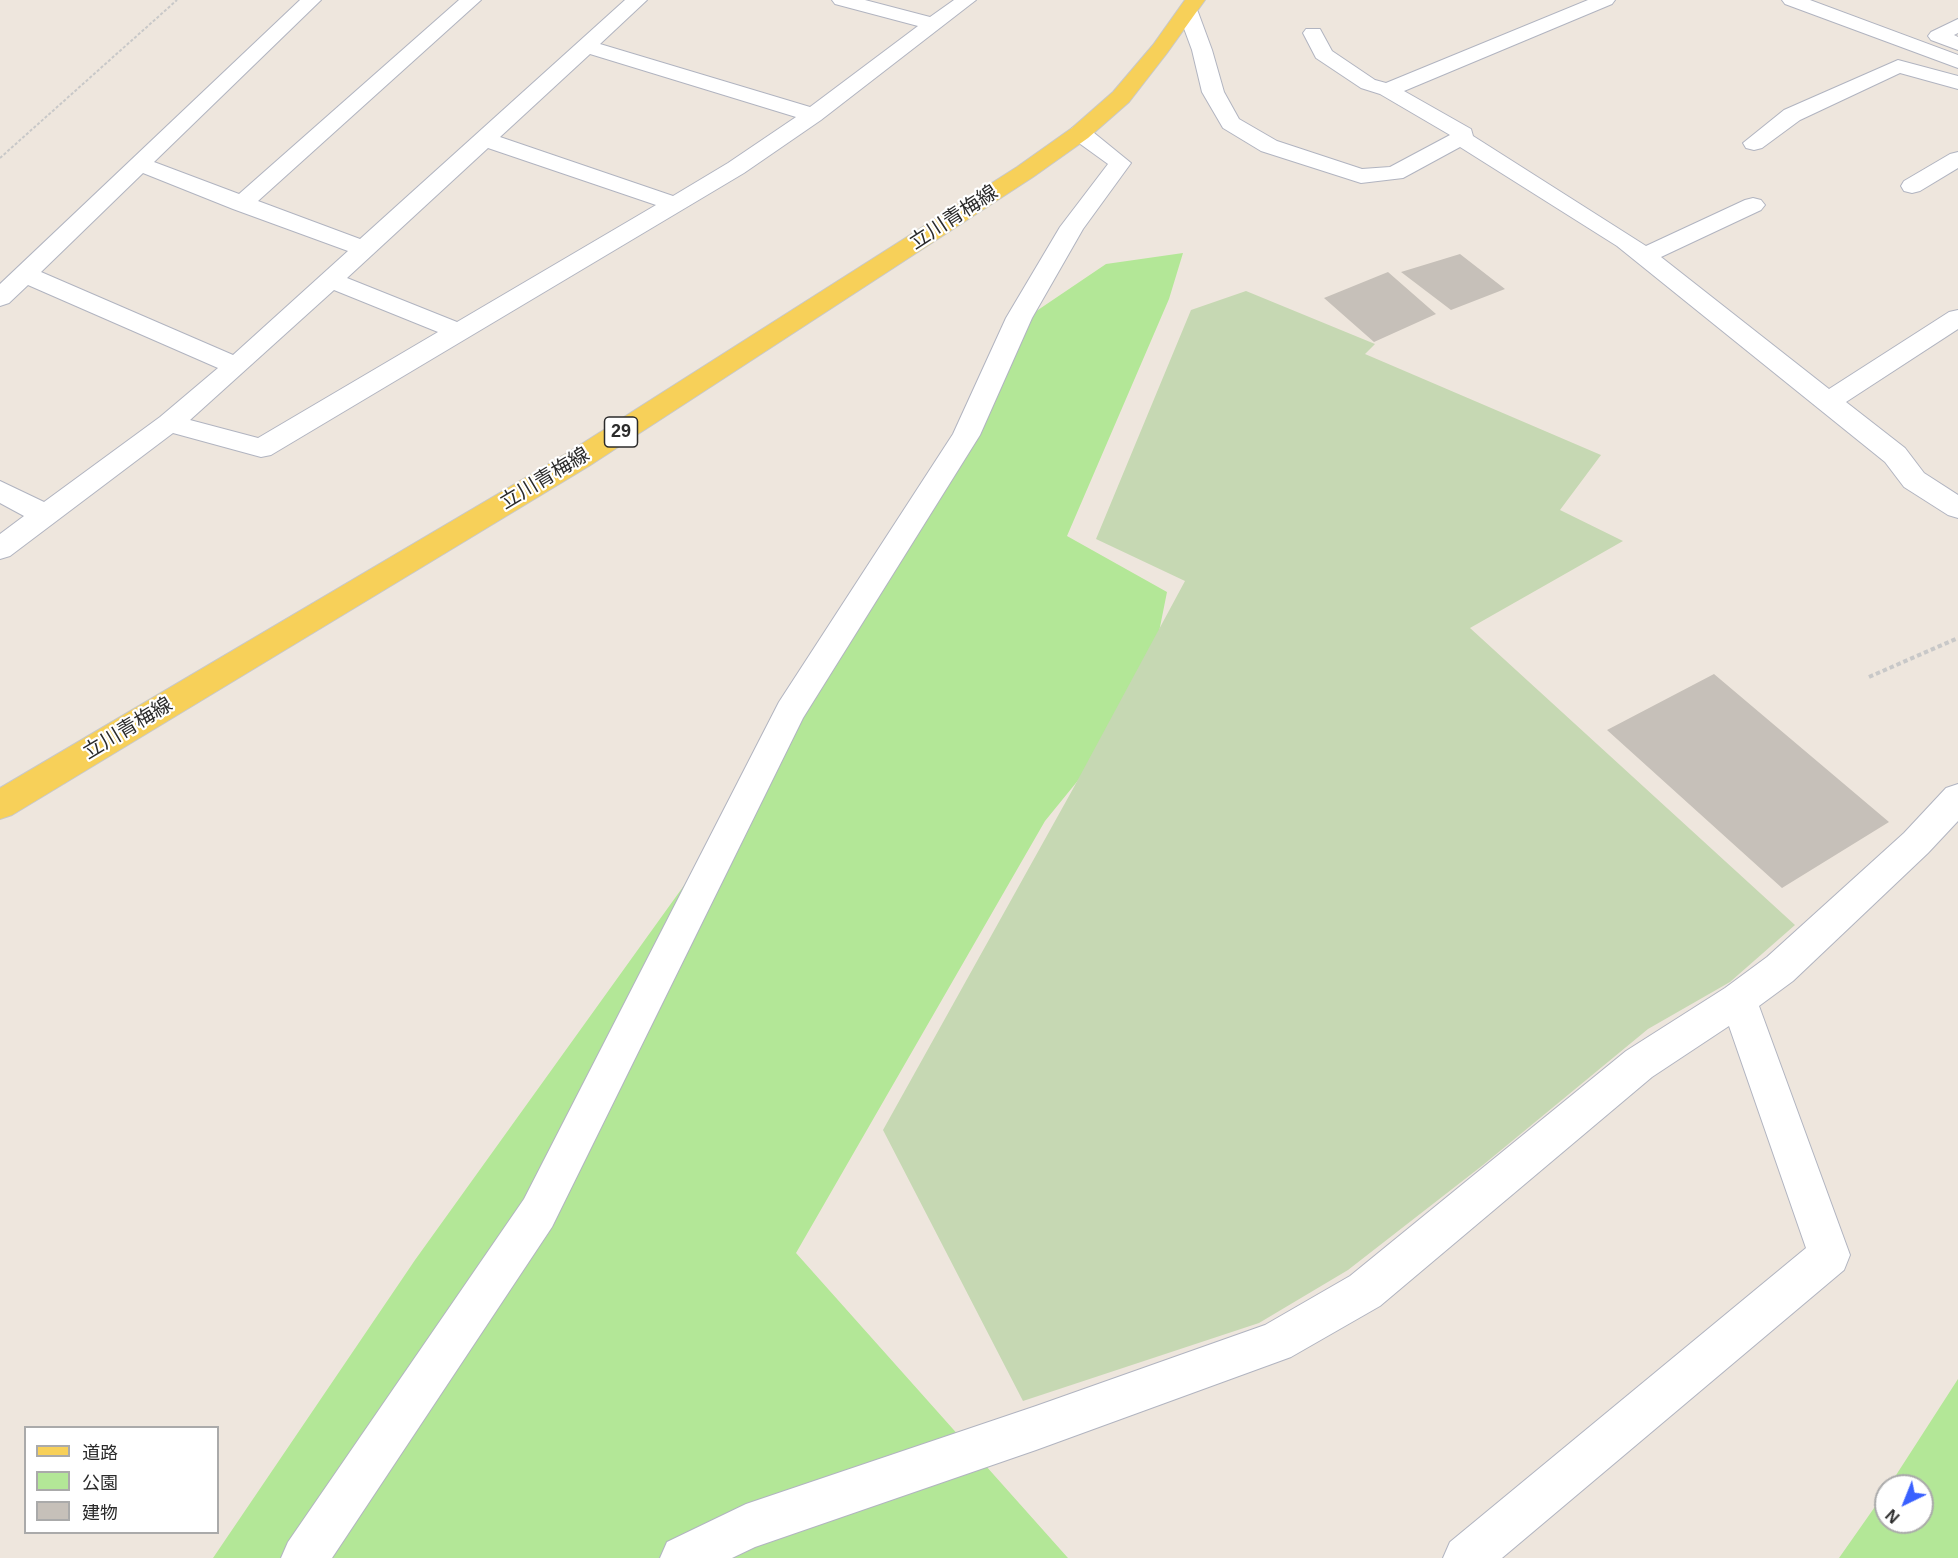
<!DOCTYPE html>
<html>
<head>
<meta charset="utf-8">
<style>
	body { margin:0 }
	#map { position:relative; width:1958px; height:1558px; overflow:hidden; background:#eee6dd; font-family:Arial,"Noto Sans JP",sans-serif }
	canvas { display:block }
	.legend { position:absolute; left:24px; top:1426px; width:195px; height:108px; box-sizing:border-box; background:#fff; border:2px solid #aaa; margin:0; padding:8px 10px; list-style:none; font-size:18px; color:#2b2b2b }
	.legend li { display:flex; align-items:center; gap:12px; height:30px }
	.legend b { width:30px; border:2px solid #aaa }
	.north { position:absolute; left:1874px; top:1474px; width:60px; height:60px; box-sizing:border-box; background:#fff; border:2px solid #aaa; border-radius:50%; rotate:223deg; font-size:16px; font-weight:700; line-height:24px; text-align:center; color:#2b2b2b }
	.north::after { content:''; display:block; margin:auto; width:21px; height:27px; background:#3960ff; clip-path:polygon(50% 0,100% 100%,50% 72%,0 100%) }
</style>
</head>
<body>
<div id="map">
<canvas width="1958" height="1558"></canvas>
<ul class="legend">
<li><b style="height:8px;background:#f7d059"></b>道路</li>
<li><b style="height:16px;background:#b3e797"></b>公園</li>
<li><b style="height:16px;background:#c6c0b9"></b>建物</li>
</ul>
<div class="north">N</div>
</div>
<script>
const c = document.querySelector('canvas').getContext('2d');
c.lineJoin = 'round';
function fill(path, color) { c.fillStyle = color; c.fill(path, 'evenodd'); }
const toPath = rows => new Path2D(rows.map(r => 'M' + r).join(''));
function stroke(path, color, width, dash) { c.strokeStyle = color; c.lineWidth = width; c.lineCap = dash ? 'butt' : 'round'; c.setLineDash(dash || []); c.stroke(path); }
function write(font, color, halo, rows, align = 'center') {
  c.font = font + ' Arial,"Noto Sans JP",sans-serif'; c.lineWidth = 4.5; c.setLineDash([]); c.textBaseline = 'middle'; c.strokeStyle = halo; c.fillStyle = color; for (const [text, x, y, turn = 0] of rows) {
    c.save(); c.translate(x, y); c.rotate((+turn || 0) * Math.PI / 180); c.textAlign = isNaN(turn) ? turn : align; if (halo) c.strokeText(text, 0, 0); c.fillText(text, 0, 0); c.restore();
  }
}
fill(toPath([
	[1183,253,1169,299,1067,536,1167,592,1146,697,1045,821,796,1253,1068,1558,213,1558,415,1260,777,756,1032,314,1106,264],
	[1958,1379,1958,1558,1839,1558,1886,1491,1886,1522,1922,1522,1922,1486,1889,1486]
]), '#b3e797');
fill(toPath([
	[1246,291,1375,344,1365,354,1601,455,1560,510,1623,541,1470,628,1795,925,1730,982,1648,1029,1483,1165,1348,1270,1259,1323,1023,1401,883,1130,1074,787,1185,581,1096,539,1191,310]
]), '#c6d8b3');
fill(toPath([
	[1460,254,1505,289,1451,310,1401,272],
	[1388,272,1436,314,1374,342,1324,298],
	[1714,674,1889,822,1782,888,1607,730]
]), '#c6c0b9');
const minor = toPath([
	[300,0,321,0,154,162,239,194,459,0,481,0,258,201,360,239,625,0,647,0,600,44,810,107,918,26,835,4,832,0,865,0,930,17,954,0,976,0,821,120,744,173,271,455,261,457,173,433,10,556,0,559,0,534,24,516,0,503,0,481,44,502,160,417,218,368,28,285,9,303,0,306,0,284,300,0],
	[590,54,796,117,728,163,673,196,500,137,590,54],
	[488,148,656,205,457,322,347,278,488,148],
	[143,173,233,209,348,251,233,355,41,272,143,173],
	[334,290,438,332,258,438,190,420,334,290],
	[1588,0,1615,0,1612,4,1404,91,1471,129,1473,136,1646,246,1745,200,1753,198,1761,200,1765,205,1761,210,1661,257,1829,389,1949,312,1958,310,1958,329,1846,402,1905,448,1924,473,1958,495,1958,518,1948,515,1904,487,1885,462,1617,246,1460,147,1403,178,1361,183,1261,151,1223,128,1202,92,1192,50,1178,12,1181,8,1188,6,1195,8,1198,12,1212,50,1224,92,1239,119,1277,141,1362,169,1390,167,1450,135,1380,94,1361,88,1316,58,1303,33,1306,29,1320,29,1332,51,1375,80,1386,83,1588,0],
	[1782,0,1810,0,1958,55,1958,68,1785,4,1782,0],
	[1958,19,1958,33,1954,35,1958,37,1958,50,1931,40,1928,36,1931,32,1958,19],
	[1898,60,1958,76,1958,89,1900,73,1800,120,1762,148,1754,150,1746,148,1743,143,1784,110,1898,60],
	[1080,126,1088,128,1131,163,1083,229,1032,318,980,435,803,718,552,1227,332,1558,281,1558,288,1542,524,1199,779,702,953,434,1006,318,1060,227,1108,164,1072,138,1069,133,1072,128,1080,126],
	[1958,152,1958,168,1920,191,1912,193,1904,191,1901,186,1904,181,1950,154,1958,152],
	[1958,784,1958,821,1928,853,1793,981,1759,1006,1850,1255,1844,1270,1502,1558,1443,1558,1450,1542,1806,1248,1729,1026,1652,1077,1380,1306,1291,1357,1036,1450,755,1547,732,1558,660,1558,667,1542,746,1504,1036,1406,1265,1325,1350,1276,1626,1051,1725,988,1767,957,1904,833,1946,788,1958,784]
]);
const major = toPath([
	[1185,0,1205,0,1167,53,1129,102,1088,138,1033,177,589,466,12,815,0,819,0,788,569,452,1017,167,1072,128,1113,92,1153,45,1185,0]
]);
stroke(minor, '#b1b4c0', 2);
stroke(major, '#c8c8c8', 2);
stroke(toPath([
	[0,158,177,0]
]), '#c8c8c8', 2, [3, 2]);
stroke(toPath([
	[1869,677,1958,638]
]), '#c8c8c8', 4, [4.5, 3]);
fill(minor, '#fff');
fill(major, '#f7d059');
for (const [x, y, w] of [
	[621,432,33]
]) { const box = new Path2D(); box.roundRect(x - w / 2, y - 15, w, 30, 4.5); c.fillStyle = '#fff'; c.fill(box); stroke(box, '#2b2b2b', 1.5); }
write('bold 18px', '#2b2b2b', null, [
	["29",621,432]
]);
write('20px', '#2b2b2b', '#fff', [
	["立川青梅線",954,218,-33],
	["立川青梅線",545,479,-31],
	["立川青梅線",128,729,-31]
]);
</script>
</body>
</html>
